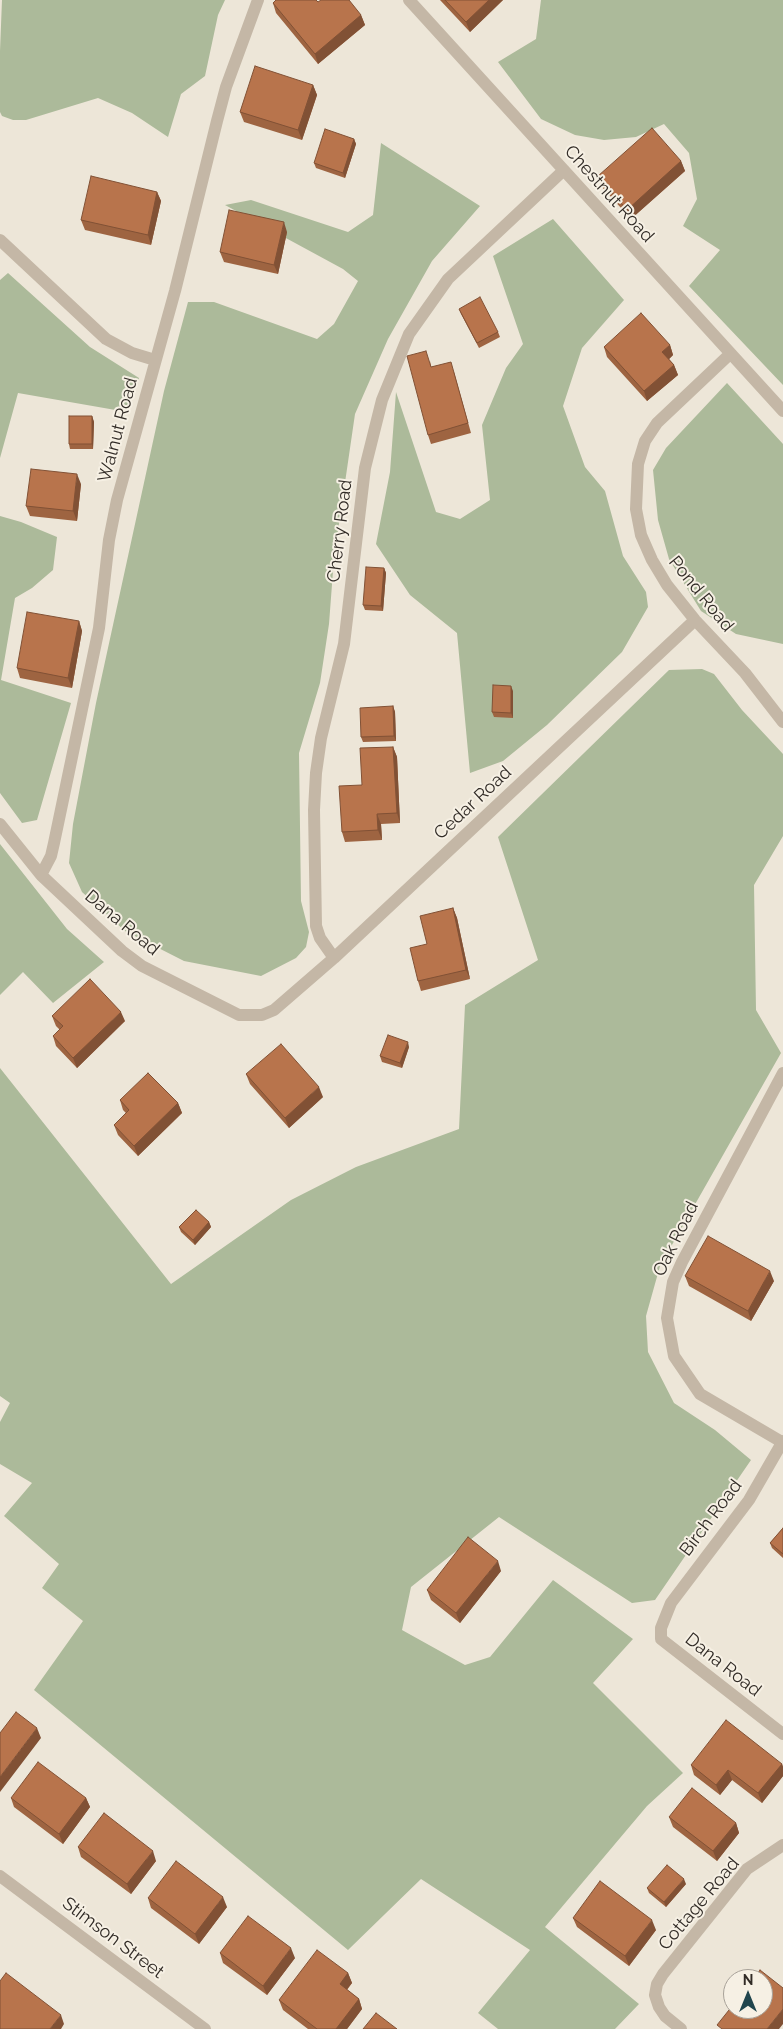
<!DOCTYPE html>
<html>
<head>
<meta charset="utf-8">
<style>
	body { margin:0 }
	#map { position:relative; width:783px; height:2029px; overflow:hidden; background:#ede6d8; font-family:Raleway,sans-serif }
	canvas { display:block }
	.north { position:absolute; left:723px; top:1969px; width:50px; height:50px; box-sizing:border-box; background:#f6f0e4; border:1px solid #a7a198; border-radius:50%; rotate:0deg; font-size:14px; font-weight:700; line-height:20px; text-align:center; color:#312b26 }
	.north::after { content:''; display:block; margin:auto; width:18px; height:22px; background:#21454d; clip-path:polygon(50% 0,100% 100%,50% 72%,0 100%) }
</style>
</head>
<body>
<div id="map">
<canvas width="783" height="2029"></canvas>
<div class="north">N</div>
</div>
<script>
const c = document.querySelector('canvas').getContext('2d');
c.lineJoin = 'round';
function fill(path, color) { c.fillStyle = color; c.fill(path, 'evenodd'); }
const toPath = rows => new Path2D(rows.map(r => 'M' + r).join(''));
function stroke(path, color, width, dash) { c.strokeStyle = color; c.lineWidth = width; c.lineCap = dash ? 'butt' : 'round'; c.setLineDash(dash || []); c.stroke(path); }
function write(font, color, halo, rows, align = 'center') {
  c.font = font + ' Raleway,sans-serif'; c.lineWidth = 4; c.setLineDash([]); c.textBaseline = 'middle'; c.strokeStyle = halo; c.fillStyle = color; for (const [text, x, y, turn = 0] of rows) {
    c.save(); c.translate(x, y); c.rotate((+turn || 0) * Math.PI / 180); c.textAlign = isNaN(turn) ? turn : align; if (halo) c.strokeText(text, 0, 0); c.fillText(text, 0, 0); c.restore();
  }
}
fill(toPath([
	[2,0,225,0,218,15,205,76,181,94,168,137,132,113,98,98,26,120,13,120,2,116,0,112,0,51],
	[541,0,783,0,783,385,689,286,720,250,683,226,697,199,689,153,664,124,636,137,604,140,575,135,541,119,498,62,536,39],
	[381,143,480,206,432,261,388,339,355,414,334,558,329,624,320,683,299,753,301,901,309,932,306,947,296,958,261,976,184,961,125,931,82,892,69,863,73,824,96,703,164,391,188,302,214,302,317,339,334,324,358,281,343,269,225,205,251,200,348,232,373,215],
	[553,219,624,300,582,348,563,406,585,467,605,491,623,556,646,592,648,607,622,652,547,725,503,761,470,773,457,633,410,595,376,544,390,472,396,392,436,512,460,519,490,500,482,425,506,368,523,344,493,256],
	[8,273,90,347,139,378,127,412,18,393,0,458,0,280],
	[727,383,783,444,783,644,736,634,701,611,669,559,658,520,653,470,666,448],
	[0,516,21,522,57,537,53,570,32,588,15,598,1,680,71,703,37,820,22,823,0,793],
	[702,669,714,674,742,710,783,754,783,836,754,885,756,1010,781,1053,660,1266,646,1316,648,1352,674,1403,715,1430,751,1460,655,1600,632,1603,499,1517,411,1587,402,1630,465,1665,490,1657,553,1580,633,1639,593,1683,683,1773,647,1806,545,1927,639,2004,615,2029,498,2029,478,2013,530,1950,421,1879,348,1950,34,1690,83,1621,42,1588,59,1564,4,1516,32,1483,0,1464,0,1422,10,1403,0,1396,0,1068,171,1284,291,1200,356,1167,459,1129,465,1005,538,960,498,837,669,670],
	[0,844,67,929,104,962,53,1003,23,972,0,995]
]), '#acba9a');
stroke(toPath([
	[409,0,783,411],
	[0,240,106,339,132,353,155,360],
	[730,354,657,423,645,441,638,464,636,509,641,535,652,560,667,585,695,620,745,673,783,722],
	[0,824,41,875,122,951,142,966,239,1015,262,1015,274,1010,334,958,695,620],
	[41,875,51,856,54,843,99,628,109,540,117,500,175,291,217,121,226,87,258,0],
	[334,958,320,938,316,926,314,810,316,773,321,738,344,644,365,468,382,400,409,334,448,279,564,170],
	[783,1441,749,1500,671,1603,661,1628,661,1639,783,1734],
	[782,1442,700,1394,674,1356,667,1318,673,1282,682,1262,783,1073],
	[0,1876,205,2029],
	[681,2029,665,2016,659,2007,655,1995,657,1984,663,1974,747,1869,783,1845]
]), '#c4b7a6', 12);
fill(toPath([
	[440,0,503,0,470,32],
	[318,2,361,15,365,25,318,64,276,13,273,3],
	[313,85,317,95,302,140,244,122,240,112],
	[354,139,356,144,345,178,316,168,314,163],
	[681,161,685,171,631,219,601,186,598,176],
	[157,192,161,201,151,245,85,230,81,220],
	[287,232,278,274,224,262,220,252],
	[459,309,498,332,500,337,479,348,461,314],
	[670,345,673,355,669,359,674,365,678,375,647,401,607,357,604,347],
	[430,361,431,367,454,372,471,433,431,444,428,435],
	[92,416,94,422,93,449,70,449,69,444],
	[81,484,77,521,30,516,26,506],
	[384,568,386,573,383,611,365,610,363,605],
	[79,621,82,631,72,688,20,678,17,668],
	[513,691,513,718,494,717,492,712],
	[393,706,395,712,396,741,363,742,361,737],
	[393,747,397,757,400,823,381,824,382,840,345,842,342,832,362,785],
	[453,908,457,918,470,979,421,991,418,981,427,944],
	[52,1016,125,1021,77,1068,56,1046,53,1036,60,1030,56,1026],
	[409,1047,402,1068,382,1062,380,1056],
	[246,1074,323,1097,289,1128,250,1084],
	[120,1100,178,1103,182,1113,138,1156,118,1135,114,1125,126,1113,123,1110],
	[209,1222,211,1227,195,1245,181,1232,179,1227],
	[685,1276,774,1281,751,1321,689,1286],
	[783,1528,783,1558,772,1548,770,1543],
	[501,1571,460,1623,431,1600,427,1590],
	[782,1764,783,1767,783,1776,762,1803,732,1780,720,1795,694,1775,691,1765],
	[11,1798,86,1798,90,1807,63,1844,14,1807],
	[669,1817,736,1823,739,1833,717,1861,673,1827],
	[78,1847,156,1861,131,1894,81,1857],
	[686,1884,666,1907,649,1893,647,1888],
	[148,1898,227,1907,199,1944,151,1908],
	[573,1918,656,1930,629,1966,577,1927],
	[220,1953,295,1958,267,1995,223,1963],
	[348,1973,352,1983,347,1990,359,1999,362,2009,347,2029,308,2029,283,2010,279,2000]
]), '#9e6441');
fill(toPath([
	[489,0,503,0,470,32,466,22],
	[361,15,365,25,318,64,315,54],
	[313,85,317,95,302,140,298,130],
	[354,139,356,144,345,178,343,173],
	[681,161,685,171,631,219,627,210],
	[157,192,161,201,151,245,148,235],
	[284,222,287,232,278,274,274,265],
	[670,345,673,355,666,362,662,352],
	[674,365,678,375,647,401,644,391],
	[92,416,94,422,93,449,92,444],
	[77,474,81,484,77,521,73,511],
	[384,568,386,573,383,611,381,606],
	[79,621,82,631,72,688,68,678],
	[511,686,513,691,513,718,511,713],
	[393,706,395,712,396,741,394,736],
	[393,747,397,757,400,823,397,813],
	[377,814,381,824,382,840,378,830],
	[453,908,457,918,470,979,466,970],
	[121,1012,125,1021,77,1068,73,1058],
	[408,1042,409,1047,402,1068,400,1063],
	[319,1087,323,1097,289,1128,285,1118],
	[178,1103,182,1113,138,1156,134,1146],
	[209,1222,211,1227,195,1245,193,1240],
	[770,1271,774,1281,751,1321,748,1311],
	[498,1561,501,1571,460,1623,456,1613],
	[37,1728,41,1738,0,1792,0,1777],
	[782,1764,783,1767,783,1776,762,1803,758,1793],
	[728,1770,732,1780,720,1795,716,1785],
	[86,1798,90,1807,63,1844,59,1834],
	[736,1823,739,1833,717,1861,713,1851],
	[153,1851,156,1861,131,1894,127,1884],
	[684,1879,686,1884,666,1907,664,1902],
	[223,1897,227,1907,199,1944,195,1934],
	[652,1920,656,1930,629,1966,625,1956],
	[291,1948,295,1958,267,1995,263,1986],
	[348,1973,352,1983,343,1994,340,1984],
	[359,1999,362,2009,347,2029,336,2029],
	[783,2009,783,2024,779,2029,767,2029],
	[61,2015,64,2024,61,2029,50,2029]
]), '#815135');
const building = toPath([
	[276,0,316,0,318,2,321,0,349,0,361,15,315,54,273,3,276,0],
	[445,0,489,0,466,22,445,0],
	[255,66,313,85,298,130,240,112,255,66],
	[652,128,681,161,627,210,598,176,652,128],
	[325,129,354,139,343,173,314,163,325,129],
	[91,176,157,192,148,235,81,220,91,176],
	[229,210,284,222,274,265,220,252,229,210],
	[480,297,498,332,477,343,459,309,480,297],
	[641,313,670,345,662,352,674,365,644,391,604,347,641,313],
	[426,351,431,367,451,362,468,423,428,435,407,356,426,351],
	[69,416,92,416,92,444,69,444,69,416],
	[31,469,77,474,73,511,26,506,31,469],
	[366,567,384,568,381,606,363,605,366,567],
	[27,612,79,621,68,678,17,668,27,612],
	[493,685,511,686,511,713,492,712,493,685],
	[393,706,394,736,361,737,360,708,393,706],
	[393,747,397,813,377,814,378,830,342,832,339,786,362,785,360,748,393,747],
	[453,908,466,970,418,981,410,948,427,944,420,916,453,908],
	[90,979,121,1012,73,1058,53,1036,63,1026,52,1016,90,979],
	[388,1035,408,1042,400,1063,380,1056,388,1035],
	[281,1044,319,1087,285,1118,246,1074,281,1044],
	[148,1073,178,1103,134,1146,114,1125,129,1110,120,1100,148,1073],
	[196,1210,209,1222,193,1240,179,1227,196,1210],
	[708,1236,770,1271,748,1311,685,1276,708,1236],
	[783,1528,783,1554,770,1543,783,1528],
	[468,1537,498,1561,456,1613,427,1590,468,1537],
	[16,1712,37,1728,0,1777,0,1733,16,1712],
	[726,1720,782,1764,758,1793,728,1770,716,1785,691,1765,726,1720],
	[38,1762,86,1798,59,1834,11,1798,38,1762],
	[692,1788,736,1823,713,1851,669,1817,692,1788],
	[104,1813,153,1851,127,1884,78,1847,104,1813],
	[176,1861,223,1897,195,1934,148,1898,176,1861],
	[667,1865,684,1879,664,1902,647,1888,667,1865],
	[600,1881,652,1920,625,1956,573,1918,600,1881],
	[248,1916,291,1948,263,1986,220,1953,248,1916],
	[317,1950,348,1973,340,1984,359,1999,336,2029,317,2029,279,2000,317,1950],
	[760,1970,783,1988,783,2009,767,2029,722,2029,717,2025,733,2005,733,2009,763,2009,763,1979,753,1979,760,1970],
	[6,1973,61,2015,50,2029,0,2029,0,1981,6,1973],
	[376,2013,397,2029,363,2029,376,2013]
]);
fill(building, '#b8744c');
stroke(building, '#815135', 1);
write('18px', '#312b26', '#f6f0e4', [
	["Chestnut Road",609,194,48],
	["Walnut Road",118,430,-75],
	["Cherry Road",340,531,-83],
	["Pond Road",701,594,51],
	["Cedar Road",473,803,-43],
	["Dana Road",122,923,40],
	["Oak Road",676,1239,-64],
	["Birch Road",711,1518,-53],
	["Dana Road",723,1665,38],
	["Cottage Road",699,1904,-50],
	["Stimson Street",113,1938,37]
]);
</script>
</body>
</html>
